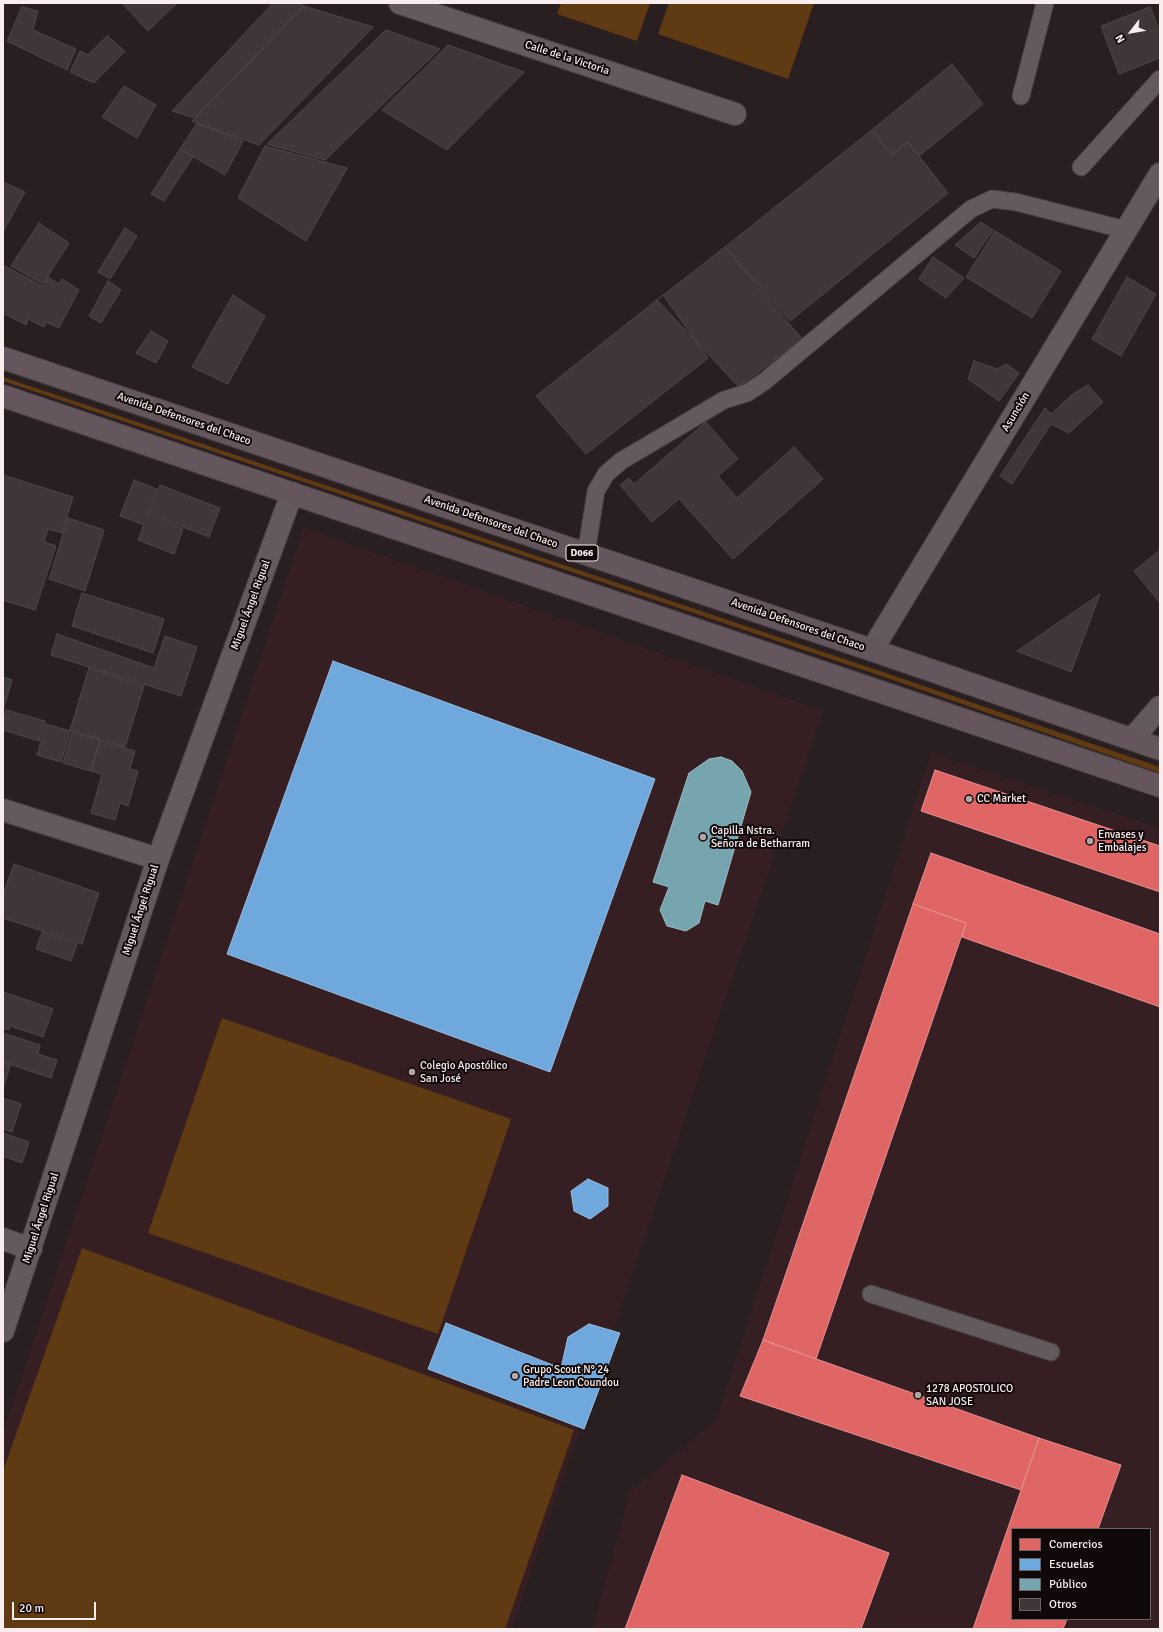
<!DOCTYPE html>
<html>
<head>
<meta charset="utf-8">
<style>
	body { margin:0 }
	#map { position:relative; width:1163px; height:1632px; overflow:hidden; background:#291f21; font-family:Signika,sans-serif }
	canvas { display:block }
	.frame { position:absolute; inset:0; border:4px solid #faedee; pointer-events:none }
	.legend { position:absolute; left:1011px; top:1528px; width:140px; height:92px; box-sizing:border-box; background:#100809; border:1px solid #6e6465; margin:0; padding:5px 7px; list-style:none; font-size:12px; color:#faedee }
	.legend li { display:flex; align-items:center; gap:8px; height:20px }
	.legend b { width:20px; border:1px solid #6e6465 }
	.north { position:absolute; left:1111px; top:12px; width:40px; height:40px; -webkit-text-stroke:3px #100809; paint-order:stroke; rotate:239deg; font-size:11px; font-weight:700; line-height:16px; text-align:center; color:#faedee }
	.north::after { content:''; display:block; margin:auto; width:14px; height:18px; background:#faedee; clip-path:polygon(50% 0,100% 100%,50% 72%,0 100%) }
	.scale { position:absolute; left:12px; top:1602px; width:84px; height:18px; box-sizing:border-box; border:2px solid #faedee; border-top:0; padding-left:5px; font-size:12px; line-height:14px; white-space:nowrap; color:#faedee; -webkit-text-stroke:3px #100809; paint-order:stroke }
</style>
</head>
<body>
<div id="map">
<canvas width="1163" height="1632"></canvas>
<div class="frame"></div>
<ul class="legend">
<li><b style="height:11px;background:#e06666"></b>Comercios</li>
<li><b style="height:11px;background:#6fa8dc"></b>Escuelas</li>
<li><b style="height:11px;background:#76a5af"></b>Público</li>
<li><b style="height:11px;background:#3f3737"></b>Otros</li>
</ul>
<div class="north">N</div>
<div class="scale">20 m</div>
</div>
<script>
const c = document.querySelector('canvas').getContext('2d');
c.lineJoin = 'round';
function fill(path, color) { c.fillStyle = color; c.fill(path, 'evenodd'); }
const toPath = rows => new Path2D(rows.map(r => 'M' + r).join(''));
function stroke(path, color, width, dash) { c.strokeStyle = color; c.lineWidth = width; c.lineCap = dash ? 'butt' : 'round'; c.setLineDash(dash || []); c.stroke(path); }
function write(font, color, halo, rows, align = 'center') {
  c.font = font + ' Signika,sans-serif'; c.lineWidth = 4; c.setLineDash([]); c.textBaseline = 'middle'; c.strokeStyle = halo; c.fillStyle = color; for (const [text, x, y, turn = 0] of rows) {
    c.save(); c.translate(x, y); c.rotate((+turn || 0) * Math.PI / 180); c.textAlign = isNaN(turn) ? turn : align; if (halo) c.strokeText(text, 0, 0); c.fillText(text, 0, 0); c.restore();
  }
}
fill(toPath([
	[304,528,823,711,512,1629,3,1629,3,1432],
	[931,753,1160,828,1160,1629,593,1629,629,1493,716,1421],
	[1012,1529,1150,1529,1150,1619,1012,1619]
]), '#361f23');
fill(toPath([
	[561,3,650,3,637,41,557,14],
	[669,3,814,3,788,79,658,34],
	[3,377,892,675,1160,767,1160,773,890,679,3,381],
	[222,1018,511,1119,438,1334,148,1233],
	[82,1248,574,1430,505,1629,3,1629,3,1471]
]), '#5f3a12');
const shops = toPath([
	[935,770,1160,846,1160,892,921,811,935,770],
	[931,853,1160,934,1160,1007,962,937,966,923,913,904,931,853],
	[913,904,966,923,816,1359,763,1340,913,904],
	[763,1340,1039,1438,1021,1490,740,1396,763,1340],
	[1039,1438,1121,1465,1098,1529,1012,1529,1012,1619,1067,1619,1063,1629,973,1629,1039,1438],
	[682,1475,889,1553,861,1629,625,1629,682,1475]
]);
fill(shops, '#e06666');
stroke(shops, '#e88e8f', 1);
const schools = toPath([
	[333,661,655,779,550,1072,227,954,333,661],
	[588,1179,608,1188,608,1206,590,1219,574,1211,571,1191,588,1179],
	[446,1323,601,1384,584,1429,428,1369,446,1323],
	[589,1324,620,1333,601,1384,561,1368,568,1337,589,1324]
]);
fill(schools, '#6fa8dc');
stroke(schools, '#99bde1', 1);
const public = toPath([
	[721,757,732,761,742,771,751,792,718,905,705,901,699,923,686,931,667,926,660,910,669,887,653,882,689,773,709,759,721,757]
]);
fill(public, '#76a5af');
stroke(public, '#9ebbc2', 1);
const building = toPath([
	[122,3,177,3,148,31,122,3],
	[273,3,297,3,304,6,195,118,172,111,273,3],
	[304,6,373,27,259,145,192,121,304,6],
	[22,7,38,11,33,30,76,49,67,70,7,41,22,7],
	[1150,7,1160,32,1160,58,1119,74,1101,26,1150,7],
	[386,30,440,49,325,160,267,144,386,30],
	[107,36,125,51,94,83,70,72,80,51,88,55,107,36],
	[448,45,524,72,447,150,382,110,448,45],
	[952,64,983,104,919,156,908,142,892,155,872,130,952,64],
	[124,86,156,105,137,138,102,117,124,86],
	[197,123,243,141,225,175,180,149,197,123],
	[872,130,892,155,908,142,948,193,790,321,725,247,872,130],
	[265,146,347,168,306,241,238,198,265,146],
	[180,149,193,157,164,201,151,194,180,149],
	[3,182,25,192,3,232,3,182],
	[981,222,993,230,974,258,955,245,981,222],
	[39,223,69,243,43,284,11,266,39,223],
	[125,228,137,236,110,279,98,272,125,228],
	[995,231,1061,271,1032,318,966,277,995,231],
	[725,247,802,339,739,387,657,300,725,247],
	[933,257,964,278,946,298,919,279,933,257],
	[5,266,44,287,48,277,59,284,62,279,79,290,59,328,46,322,44,327,28,319,26,325,3,313,3,268,5,266],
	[1127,277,1156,294,1121,356,1092,339,1127,277],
	[108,281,121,290,101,323,89,316,108,281],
	[233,295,265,316,228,384,192,367,233,295],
	[663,295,708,358,586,454,536,396,663,295],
	[151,331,168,341,156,363,136,353,151,331],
	[974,361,997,369,1006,364,1019,373,999,401,968,379,974,361],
	[1088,385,1103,402,1069,433,1051,424,1012,484,1000,476,1045,408,1051,414,1073,394,1088,385],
	[706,422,738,459,718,476,737,498,794,447,823,479,733,559,679,499,652,522,620,485,629,478,634,484,706,422],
	[3,475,73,497,62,533,48,529,44,542,56,546,35,610,3,600,3,475],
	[134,480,157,489,147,515,183,529,174,554,138,540,144,525,120,516,134,480],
	[160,485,220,508,209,537,149,514,160,485],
	[68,518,104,530,85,591,49,579,68,518],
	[1160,550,1160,603,1134,571,1160,550],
	[82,593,164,619,153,653,72,626,82,593],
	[1100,594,1071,672,1017,651,1100,594],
	[57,634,154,668,165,636,197,647,181,696,51,655,57,634],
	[89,668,144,686,125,747,70,730,89,668],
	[3,677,12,680,3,711,3,677],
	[6,710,45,721,39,741,3,730,3,722,6,710],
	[46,724,70,731,61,762,37,755,46,724],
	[72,732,100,740,90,771,63,763,72,732],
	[100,741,135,751,130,769,138,771,128,806,120,803,115,820,91,813,102,774,91,771,100,741],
	[14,864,99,893,82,944,3,918,3,895,14,864],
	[42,932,77,944,71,961,36,949,42,932],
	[3,992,53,1009,43,1037,10,1026,9,1030,3,1028,3,992],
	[3,1033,40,1045,38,1054,57,1060,51,1078,3,1062,3,1033],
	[3,1063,10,1066,3,1088,3,1063],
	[3,1098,21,1104,12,1132,3,1129,3,1098],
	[3,1133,29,1142,22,1163,3,1156,3,1133]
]);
fill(building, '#3f3737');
stroke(building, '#4f4746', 1);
const lane = toPath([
	[1021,96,1045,3],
	[1081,167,1160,79],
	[586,554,596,491,606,474,621,461,724,400,747,393,765,381,971,209,992,199,1016,202,1126,230],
	[871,1294,1051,1352]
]);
const street = toPath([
	[400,3,735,114],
	[872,650,1160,174],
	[1132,739,1160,707],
	[3,810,158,859],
	[3,1239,31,1249],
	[3,1331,158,859,292,493]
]);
const highway = toPath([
	[3,358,872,650,1160,749],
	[3,396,1160,786]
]);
stroke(lane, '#433b3c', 19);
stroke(street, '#433b3c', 24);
stroke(highway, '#433b3c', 24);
stroke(lane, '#625a5b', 17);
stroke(street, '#625a5b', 22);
stroke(highway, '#65555c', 22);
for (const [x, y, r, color] of [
	[969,799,4,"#b1a5a6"],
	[703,837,4,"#b1a5a6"],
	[1090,841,4,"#b1a5a6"],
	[412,1072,4,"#b1a5a6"],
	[515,1376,4,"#b1a5a6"],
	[918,1395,4,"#b1a5a6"]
]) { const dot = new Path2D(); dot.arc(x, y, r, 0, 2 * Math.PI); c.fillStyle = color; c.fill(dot); stroke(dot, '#100809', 1.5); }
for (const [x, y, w] of [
	[582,553,32]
]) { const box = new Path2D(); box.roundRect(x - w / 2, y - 8, w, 16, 3); c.fillStyle = '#100809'; c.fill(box); stroke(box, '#faedee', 1); }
write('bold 10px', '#faedee', null, [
	["D066",582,553]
]);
write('11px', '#faedee', '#100809', [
	["Calle de la Victoria",567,58,18],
	["Asunción",1016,412,-59],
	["Avenida Defensores del Chaco",184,419,19],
	["Avenida Defensores del Chaco",491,522,19],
	["Miguel Ángel Rigual",251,605,-70],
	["Avenida Defensores del Chaco",798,625,19],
	["Miguel Ángel Rigual",141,910,-72],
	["Miguel Ángel Rigual",41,1218,-72]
]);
write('11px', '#faedee', '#100809', [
	["CC Market",977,799],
	["Capilla Nstra.",711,831],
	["Señora de Betharram",711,844],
	["Envases y",1098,835],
	["Embalajes",1098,848],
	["Colegio Apostólico",420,1066],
	["San José",420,1079],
	["Grupo Scout N° 24",523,1370],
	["Padre Leon Coundou",523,1383],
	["1278 APOSTOLICO",926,1389],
	["SAN JOSE",926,1402]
], 'left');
</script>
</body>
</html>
